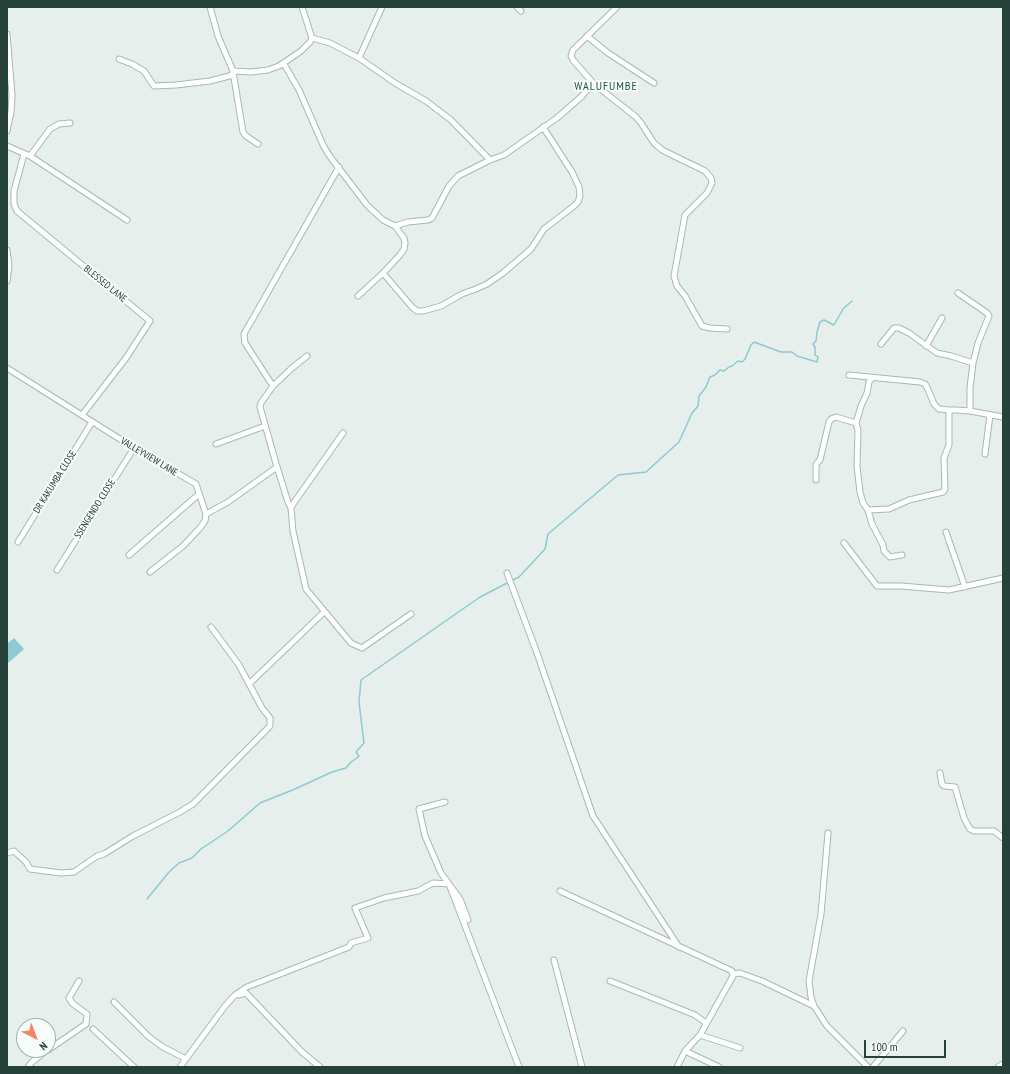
<!DOCTYPE html>
<html>
<head>
<meta charset="utf-8">
<style>
	body { margin:0 }
	#map { position:relative; width:1010px; height:1074px; overflow:hidden; background:#e6efeb; font-family:"PT Sans Narrow",sans-serif }
	canvas { display:block }
	.frame { position:absolute; inset:0; border:8px solid #24423a; pointer-events:none }
	.north { position:absolute; left:16px; top:1018px; width:40px; height:40px; box-sizing:border-box; background:#f7fbf9; border:1px solid #a3b1ad; border-radius:50%; rotate:138deg; font-size:11px; font-weight:700; line-height:16px; text-align:center; color:#24423a }
	.north::after { content:''; display:block; margin:auto; width:14px; height:18px; background:#f4845f; clip-path:polygon(50% 0,100% 100%,50% 72%,0 100%) }
	.scale { position:absolute; left:864px; top:1040px; width:82px; height:18px; box-sizing:border-box; border:2px solid #24423a; border-top:0; padding-left:5px; font-size:12px; line-height:14px; white-space:nowrap; color:#24423a; -webkit-text-stroke:3px #f7fbf9; paint-order:stroke }
</style>
</head>
<body>
<div id="map">
<canvas width="1010" height="1074"></canvas>
<div class="frame"></div>
<div class="north">N</div>
<div class="scale">100 m</div>
</div>
<script>
const c = document.querySelector('canvas').getContext('2d');
c.lineJoin = 'round';
function fill(path, color) { c.fillStyle = color; c.fill(path, 'evenodd'); }
const toPath = rows => new Path2D(rows.map(r => 'M' + r).join(''));
function stroke(path, color, width, dash) { c.strokeStyle = color; c.lineWidth = width; c.lineCap = dash ? 'butt' : 'round'; c.setLineDash(dash || []); c.stroke(path); }
function write(font, color, halo, rows, align = 'center') {
  c.font = font + ' "PT Sans Narrow",sans-serif'; c.lineWidth = 4; c.setLineDash([]); c.textBaseline = 'middle'; c.strokeStyle = halo; c.fillStyle = color; for (const [text, x, y, turn = 0] of rows) {
    c.save(); c.translate(x, y); c.rotate((+turn || 0) * Math.PI / 180); c.textAlign = isNaN(turn) ? turn : align; if (halo) c.strokeText(text, 0, 0); c.fillText(text, 0, 0); c.restore();
  }
}
fill(toPath([
	[14,638,24,649,7,664,7,644]
]), '#8ec9d4');
stroke(toPath([
	[147,899,169,872,179,863,192,858,201,849,228,831,260,803,295,789,332,772,346,768,351,762,357,758,359,756,356,752,364,743,359,702,361,680,480,597,519,577,545,549,548,534,618,475,646,472,679,442,692,413,698,406,699,396,706,387,710,377,715,375,720,370,724,371,729,367,732,366,738,361,742,362,745,359,751,345,754,342,781,352,792,352,797,356,817,362,818,357,815,355,815,347,813,344,816,341,817,332,820,322,824,320,834,325,843,309,852,301]
]), '#8ec9d4', 1.5);
const minor = toPath([
	[210,7,218,36,233,71,251,72,268,70,279,66,301,51,310,42,312,38,302,7],
	[517,7,521,11],
	[7,34,12,95,11,112,7,131],
	[587,36,608,53,654,83],
	[312,38,330,43,359,58,395,83,426,101,451,120,490,160],
	[359,58,382,7],
	[119,59,132,64,144,71,154,86,176,85,210,81,233,75],
	[284,64,299,90,324,147,331,158,367,205,383,220,395,226,404,238,405,243,404,249,400,255,383,273,358,296],
	[233,72,243,132,246,136,258,144],
	[593,83,636,117,641,123,654,143,662,150,705,171,711,178,712,183,707,193,685,215,674,276,677,286,685,296,702,326,710,328,727,329],
	[7,146,30,156,127,220],
	[24,154,14,191,14,204,17,211,150,321,126,358,82,415],
	[30,156,50,129,59,124,70,123],
	[395,226,408,222,428,220,432,218,449,186,458,176,490,160,504,155,557,118,582,96,593,83,573,60,571,56,573,50,617,7],
	[7,250,9,265,7,281],
	[383,273,412,307,417,311,423,311,441,306,462,294,476,289,487,284,503,273,531,249,544,229,574,206,578,202,580,196,579,187,572,172,543,127],
	[958,293,987,313,989,316,978,343,973,363,970,388,970,411],
	[881,344,894,328,899,328,909,333,937,353,951,356,973,363],
	[926,346,942,318],
	[307,356,292,368,273,386,261,403,260,407,277,467,288,502,291,508,293,531,306,589,351,643,362,648,411,614],
	[7,368,134,448,196,484,206,514,205,521,200,528,183,546,150,572],
	[849,375,920,382,925,384,927,387,934,404,939,409,949,410,956,410,970,411,1003,417],
	[872,378,869,382,867,393,861,406,856,423,858,431,857,466,860,492,863,503,868,510,872,524,883,545,884,551,890,557,902,555],
	[273,386,245,343,244,334,339,167],
	[216,444,265,426],
	[985,454,990,415],
	[816,480,816,464,820,460,829,422,831,419,836,417,856,423],
	[291,508,293,504,343,433],
	[868,510,889,509,909,500,943,492,945,489,944,458,949,445,949,410],
	[206,514,228,502,277,467],
	[946,532,965,587],
	[18,542,92,422],
	[844,543,877,586,901,586,949,590,1003,578],
	[129,555,199,494],
	[57,570,134,448],
	[507,573,537,653,593,816,679,947],
	[249,684,324,612],
	[940,773,942,784,944,786,955,787,964,818,970,829,974,831,994,831,1003,838],
	[445,802,419,809,425,836,441,873,449,884,519,1067],
	[828,833,821,914,809,981,811,997,814,1006,827,1026,868,1067],
	[7,853,14,851,26,862,30,869,61,873,74,872,97,856,104,854,133,836,180,812,193,804,270,726,270,718,262,708,239,665,211,627],
	[560,891,732,971,733,976,700,1035,740,1048],
	[554,960,582,1067],
	[733,974,740,973,762,981,814,1006],
	[610,981,695,1015,706,1023],
	[238,995,246,993,302,1052,320,1067],
	[114,1002,149,1037,163,1047,186,1059],
	[93,1029,134,1067],
	[48,1050,86,1024,87,1014,73,1004,69,998,79,981],
	[685,1051,719,1067],
	[28,1067,32,1062,47,1050],
	[180,1067,225,1006,235,995,247,987,349,947,351,943,368,938,355,908,384,898,418,891,433,883,449,884,460,899,468,920],
	[677,1067,685,1051,700,1035],
	[873,1067,903,1031],
	[998,1067,1003,1064]
]);
stroke(minor, '#a8b8b2', 7);
stroke(minor, '#fff', 5);
write('10px', '#24423a', '#f7fbf9', [
	["BLESSED LANE",105,284,39],
	["VALLEYVIEW LANE",149,457,31],
	["DR KAKUMBA CLOSE",55,482,-58],
	["SSENGENDO CLOSE",95,509,-58]
]);
c.letterSpacing = '1px';
write('12px', '#1f5548', '#f7fbf9', [
	["WALUFUMBE",606,87]
]);
c.letterSpacing = '0px';
</script>
</body>
</html>
